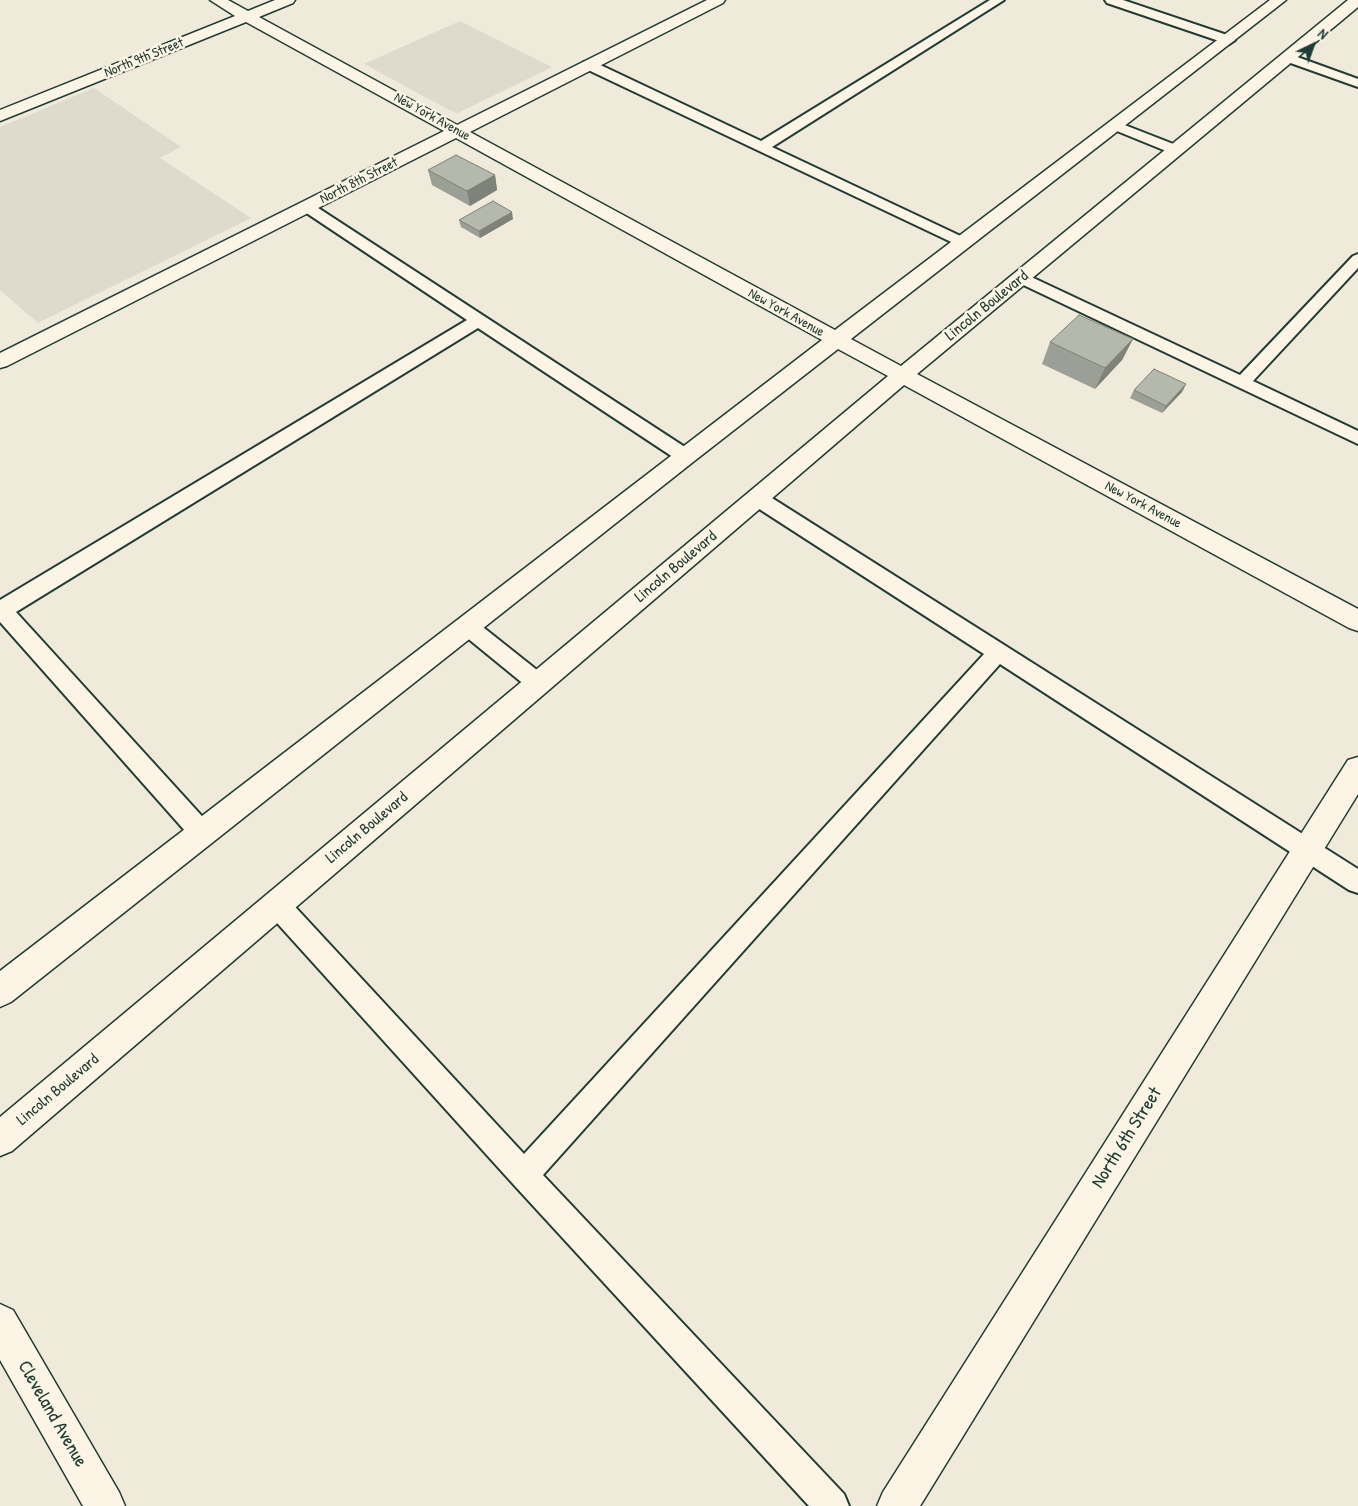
<!DOCTYPE html>
<html>
<head>
<meta charset="utf-8">
<style>
	body { margin:0 }
	#map { position:relative; width:1358px; height:1506px; overflow:hidden; background:#efeada; font-family:"Patrick Hand",sans-serif }
	canvas { display:block }
	.north { position:absolute; left:1288px; top:20px; width:50px; height:50px; -webkit-text-stroke:4px #fcf5e5; paint-order:stroke; rotate:42deg; font-size:14px; font-weight:700; line-height:20px; text-align:center; color:#1f3d34 }
	.north::after { content:''; display:block; margin:auto; width:18px; height:22px; background:#1f3d34; clip-path:polygon(50% 0,100% 100%,50% 72%,0 100%) }
</style>
</head>
<body>
<div id="map">
<canvas width="1358" height="1506"></canvas>
<div class="north">N</div>
</div>
<script>
const c = document.querySelector('canvas').getContext('2d');
c.lineJoin = 'round';
function fill(path, color) { c.fillStyle = color; c.fill(path, 'evenodd'); }
const toPath = rows => new Path2D(rows.map(r => 'M' + r).join(''));
function stroke(path, color, width, dash) { c.strokeStyle = color; c.lineWidth = width; c.lineCap = dash ? 'butt' : 'round'; c.setLineDash(dash || []); c.stroke(path); }
function write(font, color, halo, rows, align = 'center') {
  c.font = font + ' "Patrick Hand",sans-serif'; c.lineWidth = 5; c.setLineDash([]); c.textBaseline = 'middle'; c.strokeStyle = halo; c.fillStyle = color; for (const [text, x, y, turn = 0] of rows) {
    c.save(); c.translate(x, y); c.rotate((+turn || 0) * Math.PI / 180); c.textAlign = isNaN(turn) ? turn : align; if (halo) c.strokeText(text, 0, 0); c.fillText(text, 0, 0); c.restore();
  }
}
fill(toPath([
	[460,21,552,67,458,113,449,110,364,64],
	[94,88,181,147,160,158,251,218,38,323,0,290,0,127]
]), '#dedbcc');
const service = toPath([
	[990,0,1004,0,772,147,969,240,972,243,969,246,964,248,584,68,583,65,584,62,594,62,761,141,990,0],
	[1105,0,1123,0,1233,37,1235,40,1229,44,1225,43,1107,3,1105,0],
	[1289,54,1358,79,1358,87,1285,61,1283,58,1285,55,1289,54],
	[1117,122,1181,147,1183,150,1176,154,1171,153,1112,129,1110,126,1112,123,1117,122],
	[307,203,312,204,691,451,694,456,691,461,685,462,679,461,478,328,16,612,210,825,214,833,210,841,202,844,194,841,0,622,0,600,467,320,302,210,300,207,302,204,307,203],
	[1358,254,1358,268,1253,381,1358,431,1358,444,1015,281,1013,278,1015,275,1021,273,1027,275,1240,375,1353,256,1358,254],
	[757,491,764,493,1358,869,1358,893,1349,890,1000,664,543,1175,844,1494,849,1506,809,1506,514,1185,268,913,265,905,268,897,277,893,286,897,524,1154,984,654,750,503,748,498,750,493,757,491],
	[467,618,474,620,547,678,550,684,547,690,539,693,531,690,460,632,457,626,460,620,467,618]
]);
const minor = toPath([
	[210,0,228,0,248,11,275,0,295,0,293,3,259,17,457,125,707,0,725,0,723,3,470,132,835,330,1270,0,1286,0,851,339,901,366,1348,0,1358,0,1358,7,917,374,1358,609,1358,631,1349,628,904,385,12,1151,0,1156,0,1117,888,376,838,349,693,462,11,1002,0,1007,0,971,822,340,456,138,7,366,0,368,0,353,444,131,246,22,0,121,0,110,235,16,210,0],
	[1358,757,1358,794,920,1506,877,1506,883,1492,1348,760,1358,757],
	[0,1304,13,1310,119,1492,125,1506,83,1506,0,1360,0,1304]
]);
stroke(service, '#1f3d34', 4);
stroke(minor, '#1f3d34', 3);
fill(service, '#fcf5e5');
fill(minor, '#fcf5e5');
fill(toPath([
	[428,170,495,175,497,190,470,206,432,185],
	[513,219,480,238,461,227,459,220],
	[1133,339,1122,360,1095,389,1042,364,1050,342],
	[1186,384,1182,392,1162,413,1130,398,1134,390]
]), '#9c9f95');
fill(toPath([
	[495,175,497,190,470,206,467,191],
	[512,212,513,219,480,238,479,231],
	[1133,339,1122,360,1095,389,1105,368],
	[1186,384,1182,392,1162,413,1166,406]
]), '#7f8279');
const building = toPath([
	[456,155,495,175,467,191,428,170,456,155],
	[493,201,512,212,479,231,459,220,493,201],
	[1079,315,1133,339,1105,368,1050,342,1079,315],
	[1154,369,1186,384,1166,406,1134,390,1154,369]
]);
fill(building, '#b5b9ad');
stroke(building, '#7f8279', 1);
write('14px', '#1f3d34', '#fcf5e5', [
	["North 9th Street",144,58,-22],
	["New York Avenue",432,117,29],
	["North 8th Street",359,181,-27],
	["New York Avenue",786,313,29],
	["New York Avenue",1143,505,28]
]);
write('16px', '#1f3d34', '#fcf5e5', [
	["Lincoln Boulevard",987,306,-39],
	["Lincoln Boulevard",676,567,-40],
	["Lincoln Boulevard",367,828,-40],
	["Lincoln Boulevard",58,1090,-40]
]);
write('19px', '#1f3d34', '#fcf5e5', [
	["North 6th Street",1127,1138,-58],
	["Cleveland Avenue",52,1414,60]
]);
</script>
</body>
</html>
